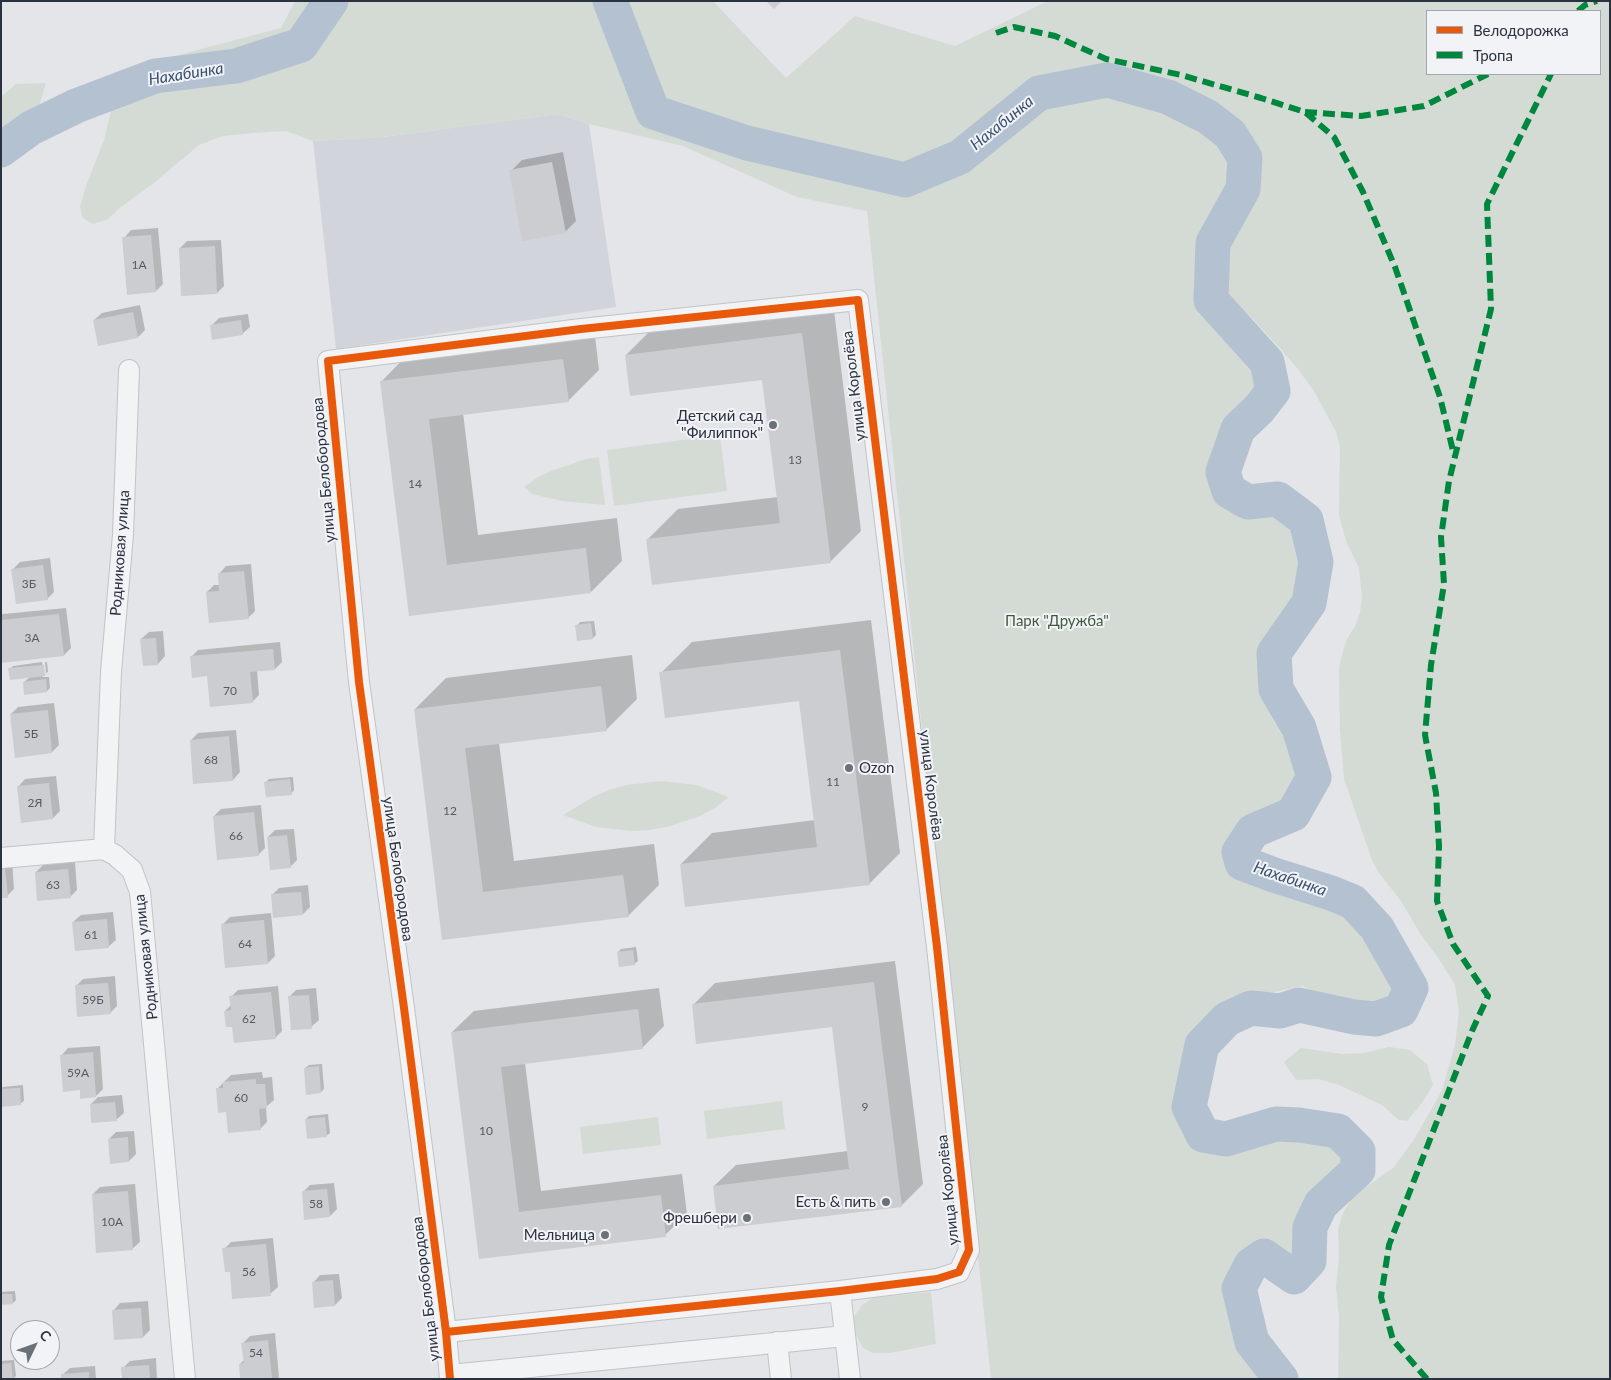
<!DOCTYPE html>
<html>
<head>
<meta charset="utf-8">
<style>
	body { margin:0 }
	#map { position:relative; width:1611px; height:1380px; overflow:hidden; background:#e3e5e8; font-family:Lato,sans-serif }
	canvas { display:block }
	.frame { position:absolute; inset:0; border:2px solid #2b323f; pointer-events:none }
	.legend { position:absolute; left:1426px; top:10px; width:175px; height:65px; box-sizing:border-box; background:#f1f3f7; border:1px solid #a2a6ad; margin:0; padding:6px 9px; list-style:none; font-size:15px; color:#2b323f }
	.legend li { display:flex; align-items:center; gap:10px; height:25px }
	.legend b { width:25px; border:1px solid #a2a6ad }
	.north { position:absolute; left:10px; top:1320px; width:50px; height:50px; box-sizing:border-box; background:#f1f3f7; border:1px solid #a2a6ad; border-radius:50%; rotate:48deg; font-size:14px; font-weight:700; line-height:20px; text-align:center; color:#2b323f }
	.north::after { content:''; display:block; margin:auto; width:18px; height:22px; background:#6b717a; clip-path:polygon(50% 0,100% 100%,50% 72%,0 100%) }
</style>
</head>
<body>
<div id="map">
<canvas width="1611" height="1380"></canvas>
<div class="frame"></div>
<ul class="legend">
<li><b style="height:6px;background:#e8590c"></b>Велодорожка</li>
<li><b style="height:6px;background:#00873e"></b>Тропа</li>
</ul>
<div class="north">С</div>
</div>
<script>
const c = document.querySelector('canvas').getContext('2d');
c.lineJoin = 'round';
function fill(path, color) { c.fillStyle = color; c.fill(path, 'evenodd'); }
const toPath = rows => new Path2D(rows.map(r => 'M' + r).join(''));
function stroke(path, color, width, dash) { c.strokeStyle = color; c.lineWidth = width; c.lineCap = dash ? 'butt' : 'round'; c.setLineDash(dash || []); c.stroke(path); }
function write(font, color, halo, rows, align = 'center') {
  c.font = font + ' Lato,sans-serif'; c.lineWidth = 4; c.setLineDash([]); c.textBaseline = 'middle'; c.strokeStyle = halo; c.fillStyle = color; for (const [text, x, y, turn = 0] of rows) {
    c.save(); c.translate(x, y); c.rotate((+turn || 0) * Math.PI / 180); c.textAlign = isNaN(turn) ? turn : align; if (halo) c.strokeText(text, 0, 0); c.fillText(text, 0, 0); c.restore();
  }
}
fill(toPath([
	[558,114,589,124,616,307,336,349,313,141,383,137]
]), '#d2d4db');
fill(toPath([
	[295,1,713,1,786,78,855,16,955,46,1048,1,1610,1,1610,1379,1338,1379,1339,1317,1336,1287,1339,1259,1338,1229,1343,1213,1351,1200,1360,1191,1393,1168,1413,1141,1435,1103,1442,1090,1455,1045,1459,1012,1455,985,1439,959,1421,935,1401,901,1379,873,1372,860,1344,779,1340,731,1339,668,1343,651,1347,639,1355,626,1360,612,1362,597,1359,568,1346,541,1339,515,1340,445,1336,432,1314,391,1297,368,1276,344,1246,312,1205,281,1200,290,1209,315,1225,333,1244,347,1256,365,1260,388,1249,407,1233,422,1219,441,1215,464,1216,486,1232,501,1253,510,1276,511,1293,526,1305,546,1306,569,1291,611,1269,649,1266,672,1269,694,1278,715,1294,733,1301,754,1301,777,1290,798,1273,811,1236,846,1237,868,1276,891,1347,908,1363,925,1376,945,1384,965,1399,984,1391,1005,1368,1007,1324,996,1303,986,1260,995,1239,1004,1224,1022,1193,1066,1200,1141,1221,1151,1242,1146,1284,1128,1329,1134,1348,1144,1349,1167,1335,1184,1301,1214,1305,1238,1296,1261,1275,1255,1252,1256,1235,1270,1232,1293,1243,1338,1257,1355,1270,1379,991,1379,867,211,797,197,683,146,589,124,558,114,383,137,313,141,286,131,253,133,223,136,199,145,155,182,121,207,108,219,93,224,83,218,80,207,86,186,104,140,115,93,118,71,281,28],
	[1427,11,1600,11,1600,74,1427,74],
	[46,83,38,110,12,123,1,133,1,97,16,84],
	[720,435,727,491,614,506,607,450],
	[599,457,605,505,562,501,532,494,524,487,538,477,554,470,586,459],
	[661,781,696,785,729,797,715,808,700,816,667,827,649,830,631,831,596,827,563,815,593,797,609,790,626,785],
	[1389,1047,1410,1050,1427,1064,1433,1085,1422,1103,1407,1121,1399,1120,1382,1105,1339,1085,1318,1079,1296,1080,1284,1062,1301,1048,1343,1054,1365,1053],
	[782,1101,785,1129,707,1139,704,1111],
	[658,1117,661,1145,583,1154,580,1127],
	[931,1292,936,1344,890,1353,873,1353,863,1348,855,1332,854,1317,862,1305,873,1298]
]), '#d4dbd4');
fill(toPath([
	[563,152,576,221,565,232,511,171,522,160],
	[158,228,163,284,156,291,124,238,131,230],
	[221,240,224,286,217,293,180,248,187,241],
	[833,302,861,531,830,562,647,540,678,509,778,497,763,379,626,355,657,324],
	[140,305,145,330,138,337,99,344,94,320,102,313],
	[248,314,250,327,242,334,212,325,219,318],
	[594,328,599,370,568,401,463,413,478,535,617,518,622,561,591,592,410,614,381,382,412,350],
	[50,558,54,592,47,599,13,569,20,562],
	[251,564,255,611,248,618,207,592,214,585,220,585,219,574,226,566],
	[66,608,71,648,64,655,1,662,1,616,3,614],
	[871,620,900,853,869,884,681,864,712,833,815,820,801,700,661,673,692,642],
	[594,621,596,635,593,638,577,626,580,622],
	[163,631,165,656,158,664,144,665,141,639,149,632],
	[280,642,282,662,275,669,257,670,259,695,252,702,208,675,191,657,198,650],
	[632,655,637,699,606,730,499,743,514,861,654,844,659,885,628,916,443,939,415,709,446,678],
	[42,662,44,674,46,674,42,677,49,677,50,688,47,691,24,682,30,677,10,669,13,666],
	[45,662,47,662,48,672,46,673],
	[54,703,59,745,52,752,11,714,18,707],
	[236,730,240,772,233,780,191,740,198,733],
	[56,776,60,811,53,818,18,787,25,779],
	[293,777,294,790,291,794,266,782,269,779],
	[261,805,265,848,258,855,214,816,221,809],
	[294,829,297,860,290,867,268,837,275,830],
	[12,860,14,889,7,896,1,861],
	[75,862,77,890,70,897,36,872,43,865],
	[308,885,310,907,303,914,272,895,279,888],
	[113,912,116,940,108,947,73,922,81,915],
	[271,913,275,956,268,963,223,924,230,917],
	[636,947,638,961,634,964,618,952,621,949],
	[895,961,923,1184,901,1206,714,1186,736,1165,848,1151,833,1026,693,1005,715,983],
	[115,976,117,1006,110,1013,76,986,83,979],
	[278,986,282,1031,275,1038,233,1025,225,1011,231,1005,231,997,238,990],
	[316,988,319,1020,311,1027,289,997,296,990],
	[659,988,664,1026,642,1048,525,1063,541,1191,682,1174,687,1214,665,1235,480,1258,452,1032,474,1011],
	[100,1046,103,1089,96,1096,81,1089,61,1056,68,1048],
	[322,1064,324,1089,321,1092,305,1068,309,1065],
	[262,1072,263,1078,272,1077,274,1100,266,1107,267,1122,260,1129,227,1111,217,1089,231,1075],
	[23,1085,24,1101,20,1104,1,1105,1,1088,3,1087],
	[122,1095,124,1113,116,1120,91,1104,98,1097],
	[328,1114,330,1133,326,1136,306,1119,309,1116],
	[134,1131,136,1154,129,1161,109,1139,116,1132],
	[334,1183,337,1209,330,1216,303,1192,310,1185],
	[135,1184,140,1242,132,1249,93,1194,100,1187],
	[273,1238,278,1287,270,1294,231,1270,224,1249,231,1242],
	[339,1274,342,1298,335,1305,313,1283,320,1275],
	[15,1291,16,1300,13,1303,1,1304,1,1292],
	[148,1301,150,1330,143,1337,113,1311,120,1303],
	[275,1333,279,1377,278,1379,242,1379,240,1364,244,1360,243,1343,250,1336],
	[156,1358,157,1379,124,1379,123,1368,130,1361],
	[14,1360,16,1376,13,1379,1,1379,1,1361],
	[95,1366,96,1379,63,1379,62,1375,70,1368]
]), '#0003');
stroke(toPath([
	[610,1,653,112,747,143,905,180,960,157,1039,93,1107,80,1168,97,1208,117,1230,134,1245,158,1243,189,1213,243,1211,300,1267,362,1273,391,1259,409,1238,429,1223,472,1229,491,1248,502,1278,499,1306,520,1316,562,1309,603,1274,653,1276,689,1299,728,1314,777,1293,814,1253,831,1239,852,1242,863,1274,875,1331,893,1353,902,1377,928,1411,988,1401,1010,1376,1019,1354,1017,1299,1005,1280,1011,1251,1008,1227,1019,1202,1045,1189,1107,1203,1135,1226,1139,1276,1124,1299,1125,1338,1131,1358,1151,1358,1170,1321,1204,1310,1227,1309,1261,1294,1277,1264,1256,1251,1265,1239,1288,1252,1342,1281,1379],
	[1,150,31,128,76,106,155,76,236,66,301,45,331,1]
]), '#b4c1d0', 35);
fill(toPath([
	[766,1,782,1,774,9],
	[552,162,566,233,522,241,509,170],
	[151,235,156,292,127,295,122,237],
	[215,246,217,294,181,296,179,248],
	[133,312,138,338,98,346,93,320],
	[241,320,243,335,212,340,210,325],
	[802,333,831,563,652,585,646,539,780,523,762,380,630,396,625,355],
	[563,359,569,402,429,419,447,565,586,548,591,593,409,616,380,381],
	[43,565,48,600,16,604,11,569],
	[244,571,249,619,209,623,206,592,219,591,218,573],
	[59,614,64,656,1,663,1,620],
	[591,623,593,639,577,641,575,625],
	[156,638,158,665,143,666,140,639],
	[273,649,275,670,250,672,253,703,210,707,207,676,192,678,190,656],
	[840,650,870,885,685,907,680,864,817,847,799,701,665,718,659,672],
	[44,665,45,676,10,680,8,668],
	[46,679,47,692,24,695,23,682],
	[601,686,607,731,465,748,483,892,623,875,629,917,442,940,414,709],
	[48,710,52,753,15,758,10,714],
	[229,736,233,781,193,784,190,740],
	[290,779,292,795,266,797,264,782],
	[49,783,53,819,21,823,17,786],
	[254,812,259,856,217,860,213,816],
	[287,835,291,868,270,870,267,837],
	[1,867,5,867,8,898,1,898],
	[68,869,71,898,37,901,35,872],
	[301,892,303,915,273,918,271,894],
	[107,919,109,948,75,951,72,922],
	[264,920,268,964,225,968,221,924],
	[633,950,635,965,619,967,617,952],
	[874,982,902,1207,718,1229,713,1186,849,1169,832,1027,696,1044,692,1004],
	[108,983,111,1014,77,1017,75,985],
	[271,992,276,1039,234,1043,232,1027,226,1027,224,1011,231,1010,229,996],
	[309,995,312,1029,291,1030,288,996],
	[638,1009,643,1049,501,1067,519,1212,661,1195,666,1237,479,1259,451,1032],
	[93,1052,96,1097,80,1099,80,1090,63,1092,60,1055],
	[319,1066,321,1093,306,1095,304,1068],
	[256,1079,256,1084,265,1084,267,1108,259,1109,261,1130,228,1133,226,1112,218,1113,216,1088,223,1088,223,1082],
	[20,1088,21,1105,1,1107,1,1089],
	[115,1102,117,1121,91,1123,90,1104],
	[325,1117,327,1137,307,1139,305,1119],
	[128,1137,129,1162,110,1164,108,1139],
	[327,1189,330,1217,304,1220,302,1191],
	[128,1191,133,1250,96,1253,92,1194],
	[266,1244,271,1296,232,1299,230,1272,225,1272,222,1248],
	[333,1280,335,1306,314,1308,312,1282],
	[1,1294,12,1294,13,1304,1,1305],
	[141,1308,143,1338,114,1340,112,1310],
	[268,1340,272,1379,240,1379,239,1364,244,1363,241,1343],
	[11,1363,13,1379,1,1379,1,1364],
	[149,1365,150,1379,122,1379,121,1367],
	[89,1372,89,1379,61,1379,61,1374]
]), '#cccdd0');
const minor = toPath([
	[129,370,123,535,111,672,104,849,115,855,132,870,140,892,185,1379],
	[1,858,104,849],
	[840,1291,850,1379],
	[446,1332,840,1291,937,1279,959,1272,969,1250,937,947,858,300,581,329,328,361,359,682,404,1008,446,1332,450,1379],
	[777,1342,781,1379],
	[450,1375,845,1336]
]);
stroke(minor, '#c1c3c6', 22);
stroke(minor, '#f2f3f5', 20);
stroke(toPath([
	[1578,11,1585,5,1597,1],
	[996,33,1014,27,1055,36,1106,59,1181,75,1261,98,1305,112,1334,137,1363,192,1395,267,1440,397,1454,455],
	[1305,112,1361,116,1424,106,1488,74],
	[1427,1379,1393,1340,1381,1297,1389,1245,1472,1031,1488,996,1453,944,1437,901,1439,846,1436,793,1425,735,1431,665,1444,584,1441,537,1449,481,1491,309,1487,204,1551,74]
]), '#00873e', 6, [12, 6]);
stroke(toPath([
	[446,1332,840,1291,937,1279,959,1272,969,1250,937,947,858,300,581,329,328,361,359,682,404,1008,446,1332,450,1379]
]), '#e8590c', 8);
for (const [x, y, r, color] of [
	[773,425,5,"#6b717a"],
	[849,768,5,"#6b717a"],
	[886,1202,5,"#6b717a"],
	[747,1218,5,"#6b717a"],
	[605,1235,5,"#6b717a"]
]) { const dot = new Path2D(); dot.arc(x, y, r, 0, 2 * Math.PI); c.fillStyle = color; c.fill(dot); stroke(dot, '#f1f3f7', 2); }
write('12px', '#545a64', null, [
	["1А",139,265],
	["13",795,460],
	["14",415,484],
	["3Б",29,584],
	["3А",32,638],
	["70",230,691],
	["5Б",31,734],
	["68",211,760],
	["11",833,782],
	["2Я",35,803],
	["12",450,811],
	["66",236,836],
	["63",53,885],
	["61",91,935],
	["64",245,944],
	["59Б",93,1000],
	["62",249,1019],
	["59А",78,1073],
	["60",241,1098],
	["9",865,1107],
	["10",486,1131],
	["58",316,1204],
	["10А",112,1222],
	["56",249,1272],
	["54",256,1353]
]);
write('15px', '#2b323f', '#f1f3f7', [
	["улица Королёва",854,386,-97],
	["улица Белобородова",324,470,-95],
	["Родниковая улица",120,553,-86],
	["улица Королёва",931,785,83],
	["улица Белобородова",398,869,82],
	["Родниковая улица",146,957,-96],
	["улица Королёва",948,1190,-96],
	["улица Белобородова",426,1289,-97]
]);
write('15px', '#2b323f', '#f1f3f7', [
	["Детский сад",763,416],
	["\"Филиппок\"",763,433],
	["Ozon",859,768,"left"],
	["Есть & пить",876,1202],
	["Фрешбери",737,1218],
	["Мельница",595,1235]
], 'right');
write('15px', '#3f5a3a', '#f1f3f7', [
	["Парк \"Дружба\"",1057,621]
]);
write('italic 16px', '#394f70', '#f1f3f7', [
	["Нахабинка",186,74,-9],
	["Нахабинка",1002,123,-39],
	["Нахабинка",1290,879,19]
]);
</script>
</body>
</html>
